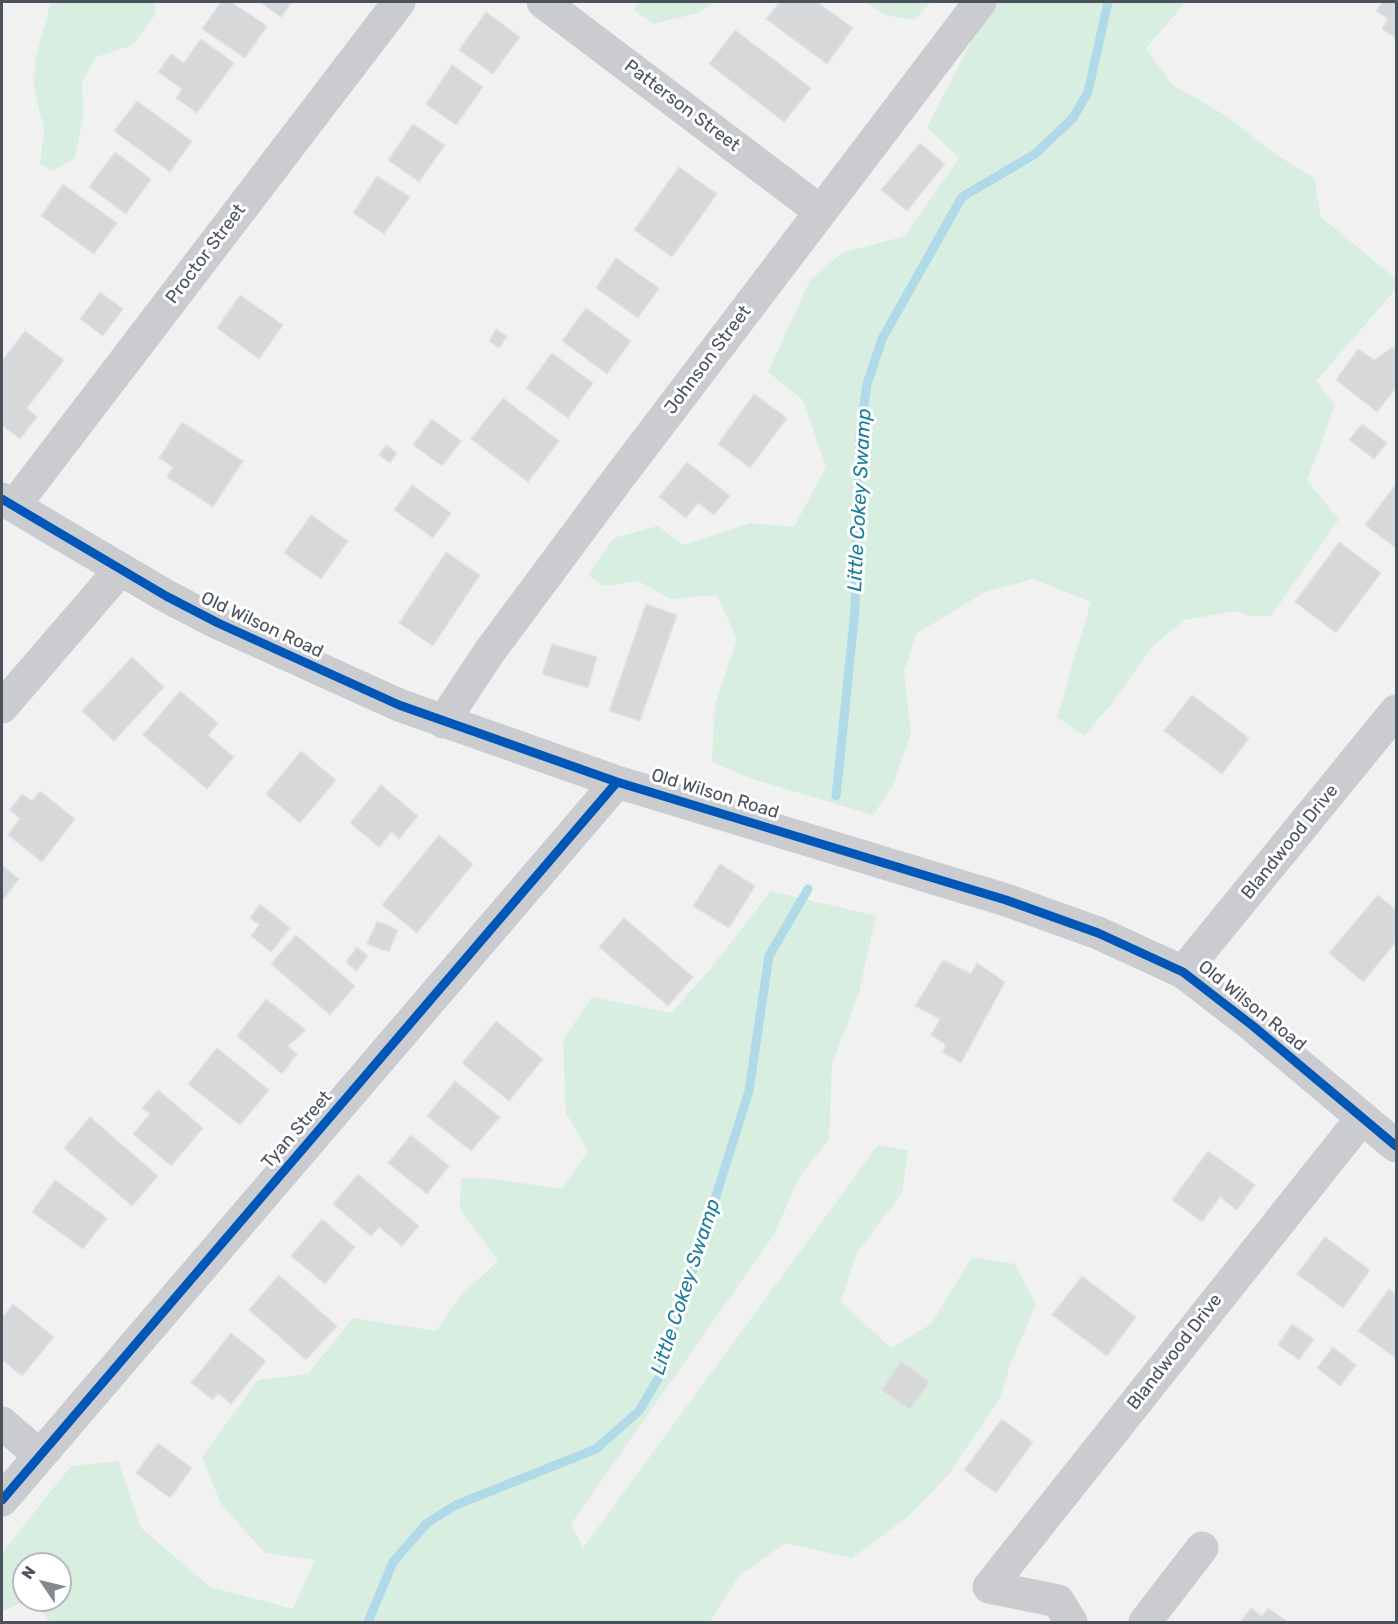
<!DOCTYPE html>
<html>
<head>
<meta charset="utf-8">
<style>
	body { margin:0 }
	#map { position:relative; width:1398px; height:1624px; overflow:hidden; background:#f1f1f1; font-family:Rubik,sans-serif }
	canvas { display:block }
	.frame { position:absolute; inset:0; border:3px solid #4a525b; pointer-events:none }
	.north { position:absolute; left:12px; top:1552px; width:60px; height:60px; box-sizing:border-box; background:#fff; border:2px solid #b7babd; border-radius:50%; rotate:305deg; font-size:16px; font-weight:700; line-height:24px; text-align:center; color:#4a525b }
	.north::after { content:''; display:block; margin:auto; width:21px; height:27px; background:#848a90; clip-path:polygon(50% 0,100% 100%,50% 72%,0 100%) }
</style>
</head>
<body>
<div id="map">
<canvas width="1398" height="1624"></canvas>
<div class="frame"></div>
<div class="north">N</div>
</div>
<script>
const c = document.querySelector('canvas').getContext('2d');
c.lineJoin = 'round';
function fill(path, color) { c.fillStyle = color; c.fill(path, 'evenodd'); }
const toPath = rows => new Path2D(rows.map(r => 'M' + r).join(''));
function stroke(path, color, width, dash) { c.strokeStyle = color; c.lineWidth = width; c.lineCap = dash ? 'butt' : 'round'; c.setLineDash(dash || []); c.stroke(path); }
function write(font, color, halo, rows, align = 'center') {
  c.font = font + ' Rubik,sans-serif'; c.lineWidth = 6; c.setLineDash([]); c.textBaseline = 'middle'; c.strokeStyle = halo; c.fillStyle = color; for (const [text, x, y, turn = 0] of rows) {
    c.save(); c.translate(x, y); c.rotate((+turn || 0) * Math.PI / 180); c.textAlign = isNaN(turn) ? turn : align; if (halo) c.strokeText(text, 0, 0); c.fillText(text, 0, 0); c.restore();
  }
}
fill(toPath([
	[51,2,155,2,155,15,133,45,96,57,82,82,83,118,75,158,53,171,40,164,44,129,34,90,35,61],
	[639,2,716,2,698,13,654,24,634,10],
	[866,2,931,2,914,20,885,15],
	[987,2,1186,2,1146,48,1171,84,1223,114,1278,156,1314,178,1321,217,1396,279,1396,289,1316,381,1335,405,1307,481,1339,519,1271,616,1249,616,1237,611,1184,620,1152,647,1113,702,1084,736,1057,717,1091,602,1033,579,985,592,916,634,904,672,911,734,893,785,873,815,749,778,712,762,715,705,737,640,717,595,671,599,638,581,603,586,588,575,614,538,658,526,683,545,750,523,794,527,826,467,803,400,768,372,810,280,842,253,905,236,959,158,927,127,971,42],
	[771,891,876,916,859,992,832,1064,829,1139,798,1179,775,1233,571,1524,583,1548,878,1145,908,1150,902,1193,856,1254,841,1302,891,1348,931,1324,972,1257,1015,1264,1036,1305,1011,1362,1000,1398,948,1475,909,1516,852,1558,785,1543,738,1577,710,1622,50,1622,32,1600,60,1600,60,1564,24,1564,24,1600,27,1600,2,1612,2,1553,71,1466,118,1461,141,1528,210,1587,293,1609,315,1560,265,1553,221,1504,202,1457,258,1380,308,1374,353,1318,436,1331,461,1295,498,1261,460,1209,461,1178,494,1179,562,1189,588,1151,566,1113,563,1040,592,997,671,1013,712,967]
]), '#d8eee1');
stroke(toPath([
	[836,796,855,610,860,431,867,384,882,339,962,197,1035,154,1073,118,1088,92,1108,2],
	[368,1622,393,1562,427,1523,456,1505,596,1449,639,1411,659,1377,749,1091,769,956,808,889]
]), '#b0dae8', 9);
const building = toPath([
	[221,2,231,2,267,26,245,58,202,29,221,2],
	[260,2,292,2,281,17,260,2],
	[780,2,817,2,853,28,827,64,766,19,780,2],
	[1382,2,1396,2,1396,38,1382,29,1388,19,1376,11,1382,2],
	[486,12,520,37,493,74,459,50,486,12],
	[735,30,811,88,784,122,709,64,735,30],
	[201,39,234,63,197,113,176,98,182,89,158,72,171,54,184,63,201,39],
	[452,65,483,87,456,125,426,104,452,65],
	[137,101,192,141,170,172,114,131,137,101],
	[413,124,445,145,419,182,388,160,413,124],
	[920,143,945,164,907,211,881,190,920,143],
	[115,152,151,179,126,214,89,187,115,152],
	[679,167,717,194,672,257,634,230,679,167],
	[377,176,410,197,384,234,353,213,377,176],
	[63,184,117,223,94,254,41,216,63,184],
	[616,258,659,288,638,318,596,288,616,258],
	[100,292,123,309,103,336,80,319,100,292],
	[240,295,283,325,259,359,217,328,240,295],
	[586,308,631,341,607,374,562,341,586,308],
	[496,329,507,336,499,348,489,341,496,329],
	[25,331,64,360,27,408,37,417,20,439,2,425,2,361,25,331],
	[1393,347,1396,350,1396,388,1377,412,1336,380,1358,349,1374,360,1393,347],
	[552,353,593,383,568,418,526,388,552,353],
	[754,394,787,418,750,468,718,444,754,394],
	[503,398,559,441,528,482,471,439,503,398],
	[432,419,461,441,442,466,413,445,432,419],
	[182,422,243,461,213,507,167,477,173,467,159,458,182,422],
	[1362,424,1387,443,1374,459,1349,440,1362,424],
	[386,445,397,453,390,463,379,455,386,445],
	[687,462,730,496,714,515,698,503,686,518,659,497,687,462],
	[1396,484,1396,548,1365,525,1396,484],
	[412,485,451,513,433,538,394,510,412,485],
	[311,515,348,541,321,579,284,553,311,515],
	[1339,542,1381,573,1336,633,1295,602,1339,542],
	[446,552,480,575,433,646,399,623,446,552],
	[646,604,677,615,640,721,609,711,646,604],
	[552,644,597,657,588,688,542,674,552,644],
	[132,657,164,687,114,741,82,711,132,657],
	[180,691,218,723,208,735,234,757,207,789,143,735,180,691],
	[1192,695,1249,738,1222,774,1164,731,1192,695],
	[301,751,336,780,300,823,266,794,301,751],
	[381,785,418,816,399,839,392,832,379,847,350,823,381,785],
	[40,791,75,819,42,862,8,835,20,818,10,810,22,794,32,801,40,791],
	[439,835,473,864,417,933,382,905,439,835],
	[720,864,755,886,729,928,693,906,720,864],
	[2,865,19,879,2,901,2,865],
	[1378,895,1396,910,1396,942,1363,982,1329,953,1378,895],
	[260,904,290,928,271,952,251,936,259,925,250,918,260,904],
	[624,918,693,977,668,1006,599,947,624,918],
	[377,921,398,930,389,952,367,944,377,921],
	[296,935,355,986,330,1015,271,964,296,935],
	[357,947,368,956,356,971,346,962,357,947],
	[943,960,971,974,977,963,1005,982,961,1063,942,1052,946,1045,931,1035,940,1019,915,1006,943,960],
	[266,999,306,1030,288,1046,297,1054,282,1074,237,1036,266,999],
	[496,1021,543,1059,509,1101,462,1063,496,1021],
	[217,1048,269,1090,240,1125,188,1084,217,1048],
	[455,1081,500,1117,471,1151,427,1116,455,1081],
	[158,1090,203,1128,171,1166,133,1134,150,1114,142,1108,158,1090],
	[90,1117,158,1176,132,1206,64,1148,90,1117],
	[411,1135,449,1166,427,1194,388,1163,411,1135],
	[1208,1151,1255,1185,1237,1210,1220,1197,1202,1222,1172,1200,1208,1151],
	[358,1174,419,1226,402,1246,379,1227,371,1236,333,1204,358,1174],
	[55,1180,107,1218,83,1249,32,1212,55,1180],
	[322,1219,355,1247,325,1284,291,1256,322,1219],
	[1325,1237,1370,1270,1343,1308,1297,1274,1325,1237],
	[279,1275,337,1326,306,1360,249,1310,279,1275],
	[1082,1276,1136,1317,1107,1356,1052,1315,1082,1276],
	[1389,1289,1396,1295,1396,1358,1358,1331,1389,1289],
	[13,1304,54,1337,22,1376,2,1360,2,1318,13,1304],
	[1292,1324,1314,1339,1299,1360,1278,1345,1292,1324],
	[231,1333,266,1361,231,1404,218,1393,213,1400,191,1383,231,1333],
	[1333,1347,1356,1365,1340,1386,1317,1368,1333,1347],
	[901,1361,930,1382,910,1410,881,1390,901,1361],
	[1002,1419,1033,1442,996,1493,964,1470,1002,1419],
	[158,1443,192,1468,170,1498,136,1473,158,1443],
	[1251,1608,1262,1616,1268,1608,1288,1622,1240,1622,1251,1608]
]);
fill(building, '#d7d8da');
stroke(building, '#e2e3e4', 1.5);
stroke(toPath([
	[543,2,820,211],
	[2,499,166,596,218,623,399,705,617,782,1006,900,1098,933,1183,972,1253,1026,1396,1146],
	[14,506,399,2],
	[2,707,120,570],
	[443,722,490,651,617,480,980,2],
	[1183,972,1396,711],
	[2,1423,39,1455],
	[2,1500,617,782],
	[1071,1622,1058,1601,989,1587,1362,1118],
	[1145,1622,1202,1548]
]), '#cbcccf', 33);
stroke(toPath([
	[2,499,166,596,218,623,399,705,617,782,1006,900,1098,933,1183,972,1253,1026,1396,1146],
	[2,1500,617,782]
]), '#0057b8', 9);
write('18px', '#4a525b', '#fff', [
	["Patterson Street",682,106,37],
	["Proctor Street",206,254,-53],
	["Johnson Street",708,360,-53],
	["Old Wilson Road",262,625,25],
	["Old Wilson Road",715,794,17],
	["Blandwood Drive",1290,842,-51],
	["Old Wilson Road",1252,1006,39],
	["Tyan Street",297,1130,-49],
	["Blandwood Drive",1175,1352,-52]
]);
write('italic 20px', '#1a7d9e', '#fff', [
	["Little Cokey Swamp",860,500,-87],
	["Little Cokey Swamp",686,1287,-72]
]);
</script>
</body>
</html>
